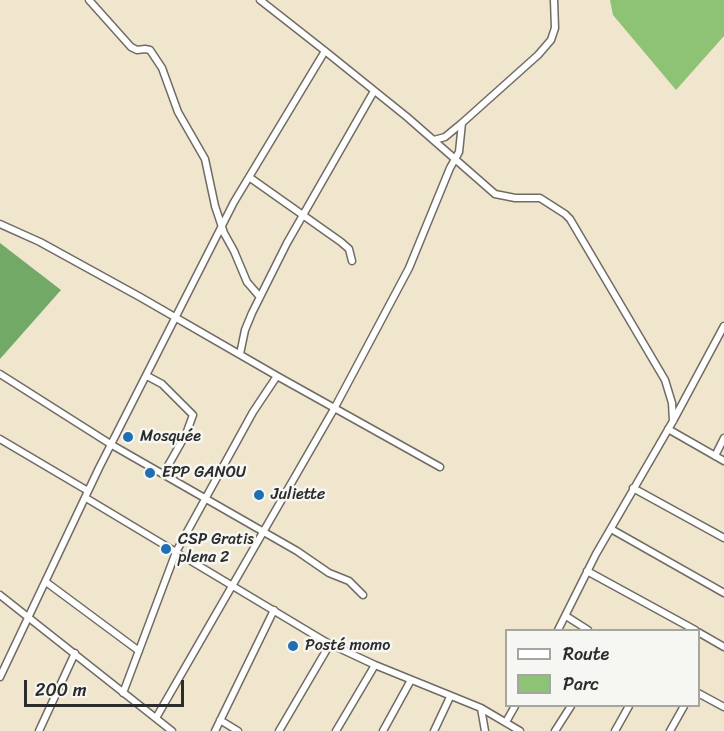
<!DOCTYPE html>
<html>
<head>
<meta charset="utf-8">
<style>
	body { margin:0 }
	#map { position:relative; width:724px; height:731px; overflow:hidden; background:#f0e6ce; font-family:Sriracha,sans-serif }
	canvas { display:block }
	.legend { position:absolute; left:505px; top:629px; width:195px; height:78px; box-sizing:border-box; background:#f6f6f2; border:2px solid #a5a5a2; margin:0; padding:8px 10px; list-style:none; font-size:18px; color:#2b2b2b }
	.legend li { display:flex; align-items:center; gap:12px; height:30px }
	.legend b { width:30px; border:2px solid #a5a5a2 }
	.scale { position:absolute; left:24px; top:680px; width:160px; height:27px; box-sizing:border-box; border:3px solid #2b2b2b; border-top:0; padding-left:8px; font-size:18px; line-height:21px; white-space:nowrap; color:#2b2b2b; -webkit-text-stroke:4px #f6f6f2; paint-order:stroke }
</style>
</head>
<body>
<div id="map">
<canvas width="724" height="731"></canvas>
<ul class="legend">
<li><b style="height:8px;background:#fff"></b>Route</li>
<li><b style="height:16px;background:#8ec375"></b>Parc</li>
</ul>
<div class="scale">200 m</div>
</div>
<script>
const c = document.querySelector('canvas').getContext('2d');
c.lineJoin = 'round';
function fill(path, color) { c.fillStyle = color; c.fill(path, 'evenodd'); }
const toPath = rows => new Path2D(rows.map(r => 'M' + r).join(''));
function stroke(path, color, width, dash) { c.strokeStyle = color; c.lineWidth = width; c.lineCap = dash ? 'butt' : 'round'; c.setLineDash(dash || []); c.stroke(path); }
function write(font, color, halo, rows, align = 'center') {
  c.font = font + ' Sriracha,sans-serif'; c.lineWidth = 5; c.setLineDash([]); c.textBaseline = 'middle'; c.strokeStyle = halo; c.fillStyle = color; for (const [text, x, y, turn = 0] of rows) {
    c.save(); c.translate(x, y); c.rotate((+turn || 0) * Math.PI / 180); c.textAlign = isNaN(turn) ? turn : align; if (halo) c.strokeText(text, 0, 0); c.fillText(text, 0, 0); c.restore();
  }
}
fill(toPath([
	[610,0,724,0,724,36,676,90,613,15]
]), '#8ec375');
fill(toPath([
	[0,243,61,290,0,359]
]), '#72a966');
const minor = toPath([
	[89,0,131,47,137,50,145,49,150,50,162,68,178,112,205,159,215,206,224,233,234,251,247,282,260,297],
	[325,51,407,117,495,194,515,198,540,198,565,214,570,219,665,380,672,403,673,421],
	[434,140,445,137,462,123,538,55,551,40,555,28,554,0],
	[249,177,341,242,349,249,352,261],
	[0,224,40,242,140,297,277,376,440,467],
	[240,354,245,330,252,313,287,243,374,91],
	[0,374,112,445,297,551,329,573,349,581,363,595],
	[147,376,162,384,193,415,186,434,165,471],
	[668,429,724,461],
	[0,439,88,491],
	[715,456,724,438],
	[633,488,724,538],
	[86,498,326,642,375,665,481,708,520,731],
	[611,529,724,593],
	[587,571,695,630],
	[46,582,139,651],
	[0,595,172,731],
	[566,616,588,630],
	[558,630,596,554,673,421,724,326],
	[698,632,724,647],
	[0,677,99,468,234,202,325,51,260,0],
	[123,693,176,552,253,412,277,376],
	[698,693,724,707],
	[481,708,485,731],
	[156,718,334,409,409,268,450,168,459,152,462,123],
	[220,720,238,731],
	[506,722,515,706],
	[39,731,75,653],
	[215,731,274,610],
	[279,731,330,644],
	[336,731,375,665],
	[383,731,411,680],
	[434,731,450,697],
	[555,731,571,706],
	[615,731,629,706],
	[670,731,684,706]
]);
stroke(minor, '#706c64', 9);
stroke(minor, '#fff', 6);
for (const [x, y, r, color] of [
	[128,437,6,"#1f6fb2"],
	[150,473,6,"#1f6fb2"],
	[259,495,6,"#1f6fb2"],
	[166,549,6,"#1f6fb2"],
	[293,646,6,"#1f6fb2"]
]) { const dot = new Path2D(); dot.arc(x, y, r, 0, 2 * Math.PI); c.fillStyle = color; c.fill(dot); stroke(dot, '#f6f6f2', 2); }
write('16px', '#2b2b2b', '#f6f6f2', [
	["Mosquée",140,437],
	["EPP GANOU",162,473],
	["Juliette",271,495],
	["CSP Gratis",178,540],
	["plena 2",178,558],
	["Posté momo",305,646]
], 'left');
</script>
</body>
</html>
